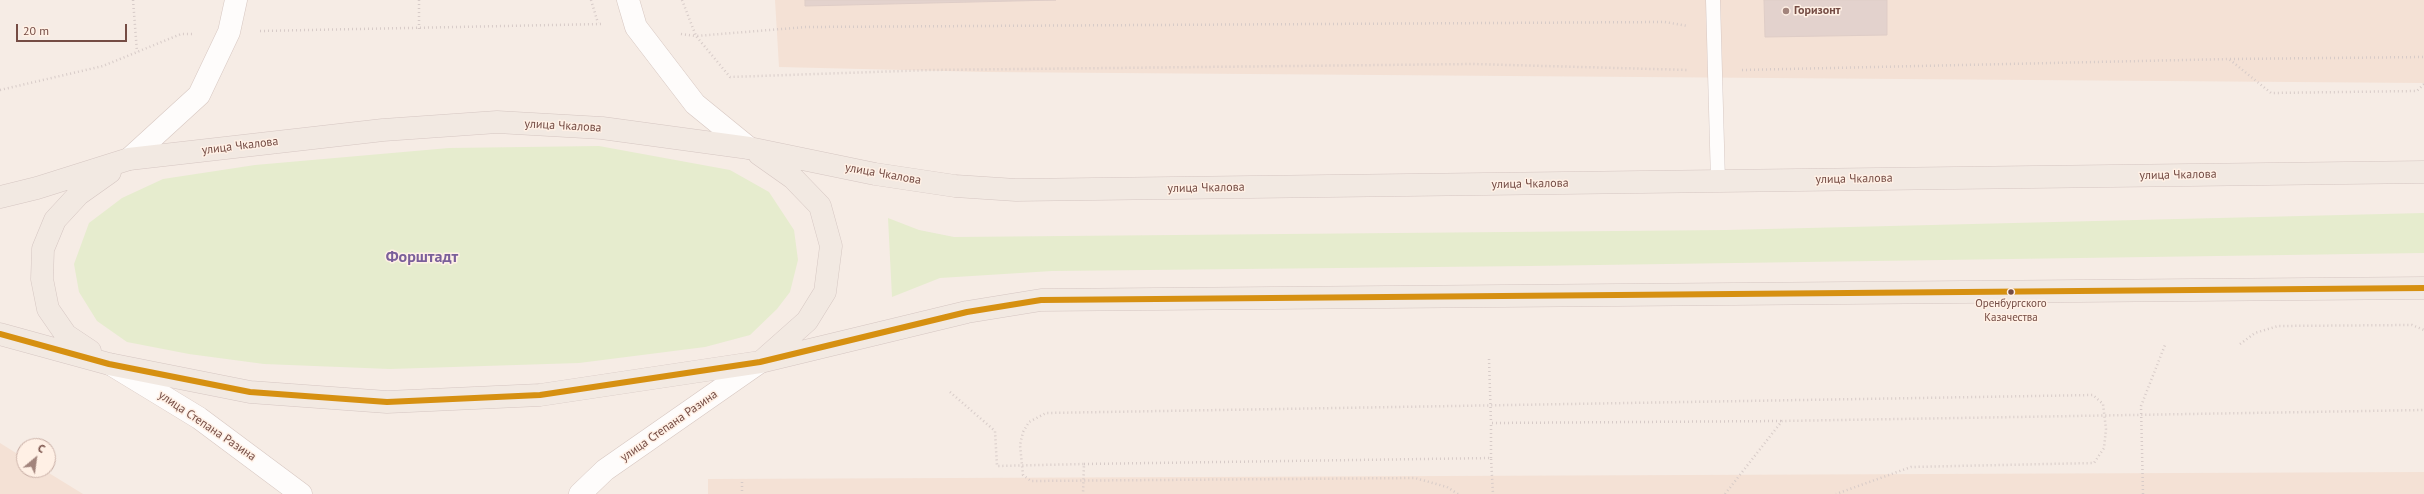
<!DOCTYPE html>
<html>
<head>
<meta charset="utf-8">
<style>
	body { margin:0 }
	#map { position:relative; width:2424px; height:494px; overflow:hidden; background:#f6ece5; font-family:"PT Sans",sans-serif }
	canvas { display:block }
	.north { position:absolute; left:16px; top:438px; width:40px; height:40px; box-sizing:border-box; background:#fff0e5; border:1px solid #c8aea5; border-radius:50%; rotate:29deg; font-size:11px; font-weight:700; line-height:16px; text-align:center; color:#754c44 }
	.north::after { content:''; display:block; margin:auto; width:14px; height:18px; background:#a2847c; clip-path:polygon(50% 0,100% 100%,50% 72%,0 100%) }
	.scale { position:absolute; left:16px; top:24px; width:111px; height:18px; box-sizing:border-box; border:2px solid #754c44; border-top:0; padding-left:5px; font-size:12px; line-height:14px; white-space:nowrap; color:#754c44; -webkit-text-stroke:3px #fff0e5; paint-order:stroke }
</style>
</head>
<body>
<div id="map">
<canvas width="2424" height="494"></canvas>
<div class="north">С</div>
<div class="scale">20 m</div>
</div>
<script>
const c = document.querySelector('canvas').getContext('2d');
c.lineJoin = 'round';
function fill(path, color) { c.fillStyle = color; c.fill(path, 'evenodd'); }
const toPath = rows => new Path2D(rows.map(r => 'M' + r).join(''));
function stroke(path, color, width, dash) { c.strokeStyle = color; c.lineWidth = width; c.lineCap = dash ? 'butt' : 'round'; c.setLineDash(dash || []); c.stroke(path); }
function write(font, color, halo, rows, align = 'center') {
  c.font = font + ' "PT Sans",sans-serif'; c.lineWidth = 3; c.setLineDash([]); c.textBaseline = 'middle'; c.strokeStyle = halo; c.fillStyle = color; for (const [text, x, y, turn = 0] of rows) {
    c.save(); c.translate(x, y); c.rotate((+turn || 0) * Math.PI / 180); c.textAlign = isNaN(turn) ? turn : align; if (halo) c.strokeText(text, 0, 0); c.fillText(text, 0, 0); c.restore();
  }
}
fill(toPath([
	[775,0,2424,0,2424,83,987,72,779,67],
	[0,443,24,458,24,470,44,470,83,494,0,494],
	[2424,472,2424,494,708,494,708,479]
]), '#f4e1d5');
fill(toPath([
	[599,146,730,170,769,192,794,230,798,260,790,292,777,309,750,335,705,347,579,363,390,369,264,364,189,354,127,342,97,321,79,292,74,264,89,223,122,198,163,179,255,165,449,148],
	[2424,213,2424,253,1529,266,1052,271,940,278,892,297,888,218,919,230,954,237,1726,230]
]), '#e6ecce');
const building = toPath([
	[805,0,1056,0,805,6,805,0],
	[1764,0,1887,0,1887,35,1765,37,1764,0]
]);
fill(building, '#e3d2cd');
stroke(building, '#dfcdc7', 1);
const service = toPath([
	[1713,0,1718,181]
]);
const secondary = toPath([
	[628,0,636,27,695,104,749,148],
	[129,159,199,95,229,32,236,0],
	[112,365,199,418,301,494],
	[580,494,605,470,760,362]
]);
const primary = toPath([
	[759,154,793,178,820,206,831,246,825,292,807,321,763,360],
	[0,197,37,188,129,159,383,130,497,122,602,128,749,148,875,174,955,186,1016,190,2424,172],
	[0,334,109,364,250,392,387,402,540,395,760,362,967,312,1041,300,2424,288],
	[90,351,66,335,48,309,42,279,43,249,55,220,79,194,110,172]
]);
stroke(service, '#d7c8c3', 15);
stroke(secondary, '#d7c7c1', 23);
stroke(primary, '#d5c6c2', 23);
stroke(toPath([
	[133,0,137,52],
	[419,0,419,29],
	[591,0,598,23],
	[682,0,696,36,806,27,1665,22,1688,26],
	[260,31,603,24],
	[681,34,696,36,730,77,931,70,1473,64,1689,70],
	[2230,59,2424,57],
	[1742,70,2229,59,2271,93,2417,91,2424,84],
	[0,90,103,66,181,34,193,34],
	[2240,344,2255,333,2278,326,2412,325,2424,330],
	[1489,359,1491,423],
	[950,392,995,431,997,466,1084,464,1083,494],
	[1491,458,1491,423,1782,421],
	[1084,464,1491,458,1493,494],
	[742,482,742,494],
	[1458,494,1447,487,1415,478,1031,481,1023,475,1020,445,1023,432,1029,422,1046,413,2093,395,2103,404,2106,429,2104,448,2094,463,1911,467,1836,494],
	[1725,494,1782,421,2424,410],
	[2143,494,2141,406,2165,345]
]), '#d7cbc8', 2.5, [1, 3]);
stroke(service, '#fefcfb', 14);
stroke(secondary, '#fefcfb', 22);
stroke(primary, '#f2e9e2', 22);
stroke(toPath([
	[0,334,109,364,250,392,387,402,540,395,760,362,967,312,1041,300,2424,288]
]), '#d69011', 6);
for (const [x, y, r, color] of [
	[1786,11,4,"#a2847c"],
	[2011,292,3.5,"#754c44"]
]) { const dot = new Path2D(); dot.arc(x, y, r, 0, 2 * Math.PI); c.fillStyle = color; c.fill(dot); stroke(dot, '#fff0e5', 1.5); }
write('11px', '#754c44', '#fff0e5', [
	["Оренбургского",2011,304],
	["Казачества",2011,318]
]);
write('bold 12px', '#754c44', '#fff0e5', [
	["Горизонт",1794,11]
], 'left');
write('12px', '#754c44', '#fff0e5', [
	["улица Чкалова",563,126,3],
	["улица Чкалова",240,146,-7],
	["улица Чкалова",883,174,10],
	["улица Чкалова",2178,175,-1],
	["улица Чкалова",1854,179,-1],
	["улица Чкалова",1530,184,-1],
	["улица Чкалова",1206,188,-1],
	["улица Степана Разина",207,426,34],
	["улица Степана Разина",669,426,-35]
]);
write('bold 16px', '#7a5f9a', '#fff0e5', [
	["Форштадт",422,257]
]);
</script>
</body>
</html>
